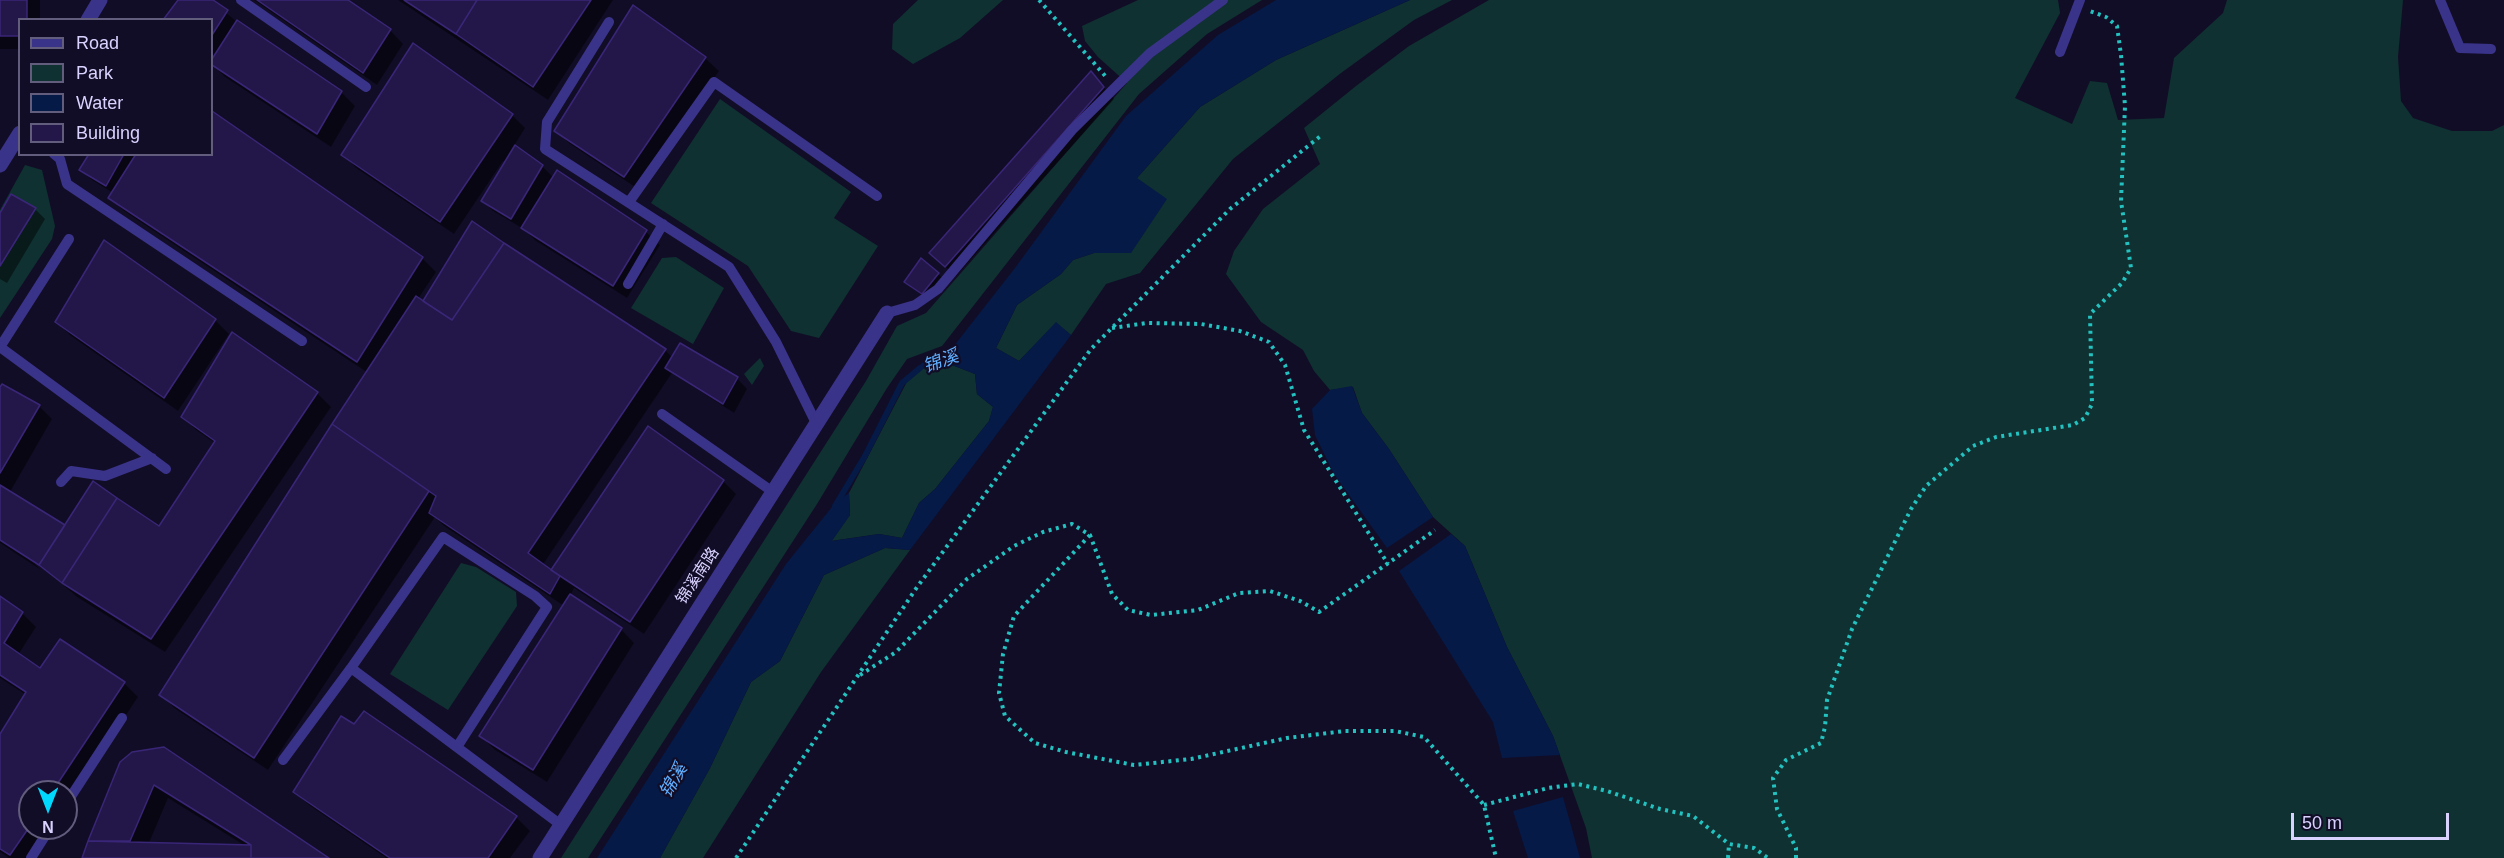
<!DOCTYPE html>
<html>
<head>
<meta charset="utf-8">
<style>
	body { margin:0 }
	#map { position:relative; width:2504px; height:858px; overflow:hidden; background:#120d27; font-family:Arial,sans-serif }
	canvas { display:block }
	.legend { position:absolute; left:18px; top:18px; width:195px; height:138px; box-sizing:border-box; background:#120d27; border:2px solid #625c7d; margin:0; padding:8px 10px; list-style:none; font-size:18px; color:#d9d2ff }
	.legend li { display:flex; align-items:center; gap:12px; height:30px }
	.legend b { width:30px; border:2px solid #625c7d }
	.north { position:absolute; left:18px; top:780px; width:60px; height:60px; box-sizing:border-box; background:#120d27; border:2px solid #625c7d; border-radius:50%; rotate:180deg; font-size:16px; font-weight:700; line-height:24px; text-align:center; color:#d9d2ff }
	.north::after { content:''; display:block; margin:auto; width:21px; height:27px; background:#00d9fd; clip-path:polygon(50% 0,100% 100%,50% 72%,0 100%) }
	.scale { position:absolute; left:2291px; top:813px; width:158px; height:27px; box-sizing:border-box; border:3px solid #d9d2ff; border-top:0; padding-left:8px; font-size:18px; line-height:21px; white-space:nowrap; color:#d9d2ff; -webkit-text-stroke:4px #120d27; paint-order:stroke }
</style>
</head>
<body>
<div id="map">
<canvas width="2504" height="858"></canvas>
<ul class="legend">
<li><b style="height:8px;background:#3a338a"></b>Road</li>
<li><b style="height:16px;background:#0f3131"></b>Park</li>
<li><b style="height:16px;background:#051a47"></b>Water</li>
<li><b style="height:16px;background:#231749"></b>Building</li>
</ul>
<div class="north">N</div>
<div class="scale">50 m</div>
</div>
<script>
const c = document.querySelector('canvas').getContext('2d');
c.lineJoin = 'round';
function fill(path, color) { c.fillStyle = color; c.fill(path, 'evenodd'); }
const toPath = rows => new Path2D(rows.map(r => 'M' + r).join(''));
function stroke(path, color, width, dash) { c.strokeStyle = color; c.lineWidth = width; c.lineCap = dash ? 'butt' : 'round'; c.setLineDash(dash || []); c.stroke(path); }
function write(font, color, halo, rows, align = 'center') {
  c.font = font + ' Arial,"Noto Sans SC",sans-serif'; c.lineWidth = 4.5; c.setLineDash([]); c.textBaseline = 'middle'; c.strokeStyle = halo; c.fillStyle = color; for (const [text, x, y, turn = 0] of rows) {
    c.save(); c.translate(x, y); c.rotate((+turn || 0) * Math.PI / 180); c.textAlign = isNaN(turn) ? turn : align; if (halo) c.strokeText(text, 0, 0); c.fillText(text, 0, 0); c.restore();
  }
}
fill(toPath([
	[918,0,1003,0,960,38,913,64,892,49,893,24],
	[1138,0,1262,0,1207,34,1139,94,942,346,907,359,887,388,817,504,588,858,561,858,866,381,897,326,926,313,1127,83,1098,57,1085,41,1082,26],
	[1410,0,1452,0,1414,20,1341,73,1233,159,1140,273,1106,284,1071,335,1056,323,1019,361,996,348,1017,305,1061,274,1073,260,1094,253,1131,253,1137,178,1200,107,1276,60],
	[1489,0,2058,0,2060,13,2015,98,2072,124,2090,81,2107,83,2118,120,2164,118,2174,58,2223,13,2227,0,2403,0,2398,57,2401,101,2413,118,2452,131,2492,131,2504,125,2504,858,1592,858,1586,828,1553,736,1507,647,1465,546,1433,517,1389,449,1362,413,1353,387,1330,390,1314,371,1303,350,1261,322,1226,274,1234,251,1263,209,1320,164,1304,128,1356,86,1409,46],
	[720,99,851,192,834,218,878,246,819,338,791,331,748,266,651,203],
	[25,165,42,170,55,226,52,239,0,318,0,210],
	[676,257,724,288,693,344,631,308,662,258],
	[760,358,764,366,752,385,744,374],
	[947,363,975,374,977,394,993,407,989,421,935,489,919,503,902,538,879,534,831,541,850,515,849,493,911,374,933,364],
	[885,548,910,550,821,672,703,858,660,858,710,768,751,682,780,661,824,575],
	[461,563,476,567,516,592,517,606,448,710,390,674]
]), '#0f3131');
fill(toPath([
	[1276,0,1410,0,1276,60,1200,107,1137,178,1167,199,1131,253,1094,253,1073,260,1061,274,1017,305,996,348,1019,361,1056,322,1071,335,910,550,885,548,824,575,780,661,751,682,710,768,660,858,597,858,786,564,836,502,849,493,850,515,832,541,879,534,902,538,919,503,935,489,989,421,993,407,977,394,975,374,947,363,933,364,911,374,924,361,946,356,1015,268,1126,116,1218,35],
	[1352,386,1362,413,1389,449,1433,517,1387,548,1334,474,1315,435,1312,409,1330,390],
	[1451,534,1465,546,1507,647,1553,736,1560,755,1502,758,1493,722,1399,571],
	[1563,797,1580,858,1528,858,1513,811]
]), '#051a47');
fill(toPath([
	[0,0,40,0,40,20,20,20,20,49,0,49],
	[179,0,211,0,237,22,341,92,355,106,331,147,225,77,212,64,212,20],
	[254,0,345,0,390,30,403,44,377,85],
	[398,0,613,0,548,100],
	[705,58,719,71,638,189,570,144,556,131],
	[1101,84,1114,99,956,276,941,263],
	[212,113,422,258,436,272,418,299,424,303,665,350,673,358,737,378,747,389,734,413,672,373,542,566,551,572,723,481,736,494,644,634,574,588,570,596,621,629,634,643,547,782,495,750,481,736,564,606,444,526,435,517,268,770,174,708,161,694,368,373,124,211,110,198,113,193,92,180,81,170,90,154,212,154],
	[512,115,525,128,514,146,542,166,554,178,646,232,660,245,627,298,536,241,522,228,493,211,483,201,506,163,503,161,454,234,356,168,343,154],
	[35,209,45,219,7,283,0,279,0,216],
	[922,260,945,280,929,300,906,282],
	[215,320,229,334,178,411,71,336,57,322],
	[232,334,317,393,331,407,165,652,77,597,39,564,35,564,41,570,0,543,0,390,39,406,52,419,10,492,64,526,159,528,215,443,196,430,183,417],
	[0,598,22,613,36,627,18,655,40,671,124,683,138,697,66,805,66,792,30,792,30,828,51,828,31,858,9,858,0,852,0,737,26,695,0,678],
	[121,763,326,858,85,858],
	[168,798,247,847,149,843],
	[295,791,516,817,530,831,510,858,386,858,309,805]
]), '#0007');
stroke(toPath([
	[835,506,865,456,902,383,920,368]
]), '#051a47', 6);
const building = toPath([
	[0,0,27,0,27,20,20,20,20,36,0,36,0,0],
	[178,0,213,0,228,10,212,35,212,20,163,20,178,0],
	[257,0,348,0,391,29,363,73,257,0],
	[404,0,477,0,456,34,404,0],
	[477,0,591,0,533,87,456,34,477,0],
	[633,5,706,57,624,177,554,131,633,5],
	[237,20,342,91,317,134,212,65,212,59,237,20],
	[413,43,513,114,440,222,341,155,413,43],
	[1091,71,1104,87,945,267,929,253,1091,71],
	[212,111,423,257,357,362,108,198,136,154,212,154,212,111],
	[515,145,543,165,511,219,481,201,515,145],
	[89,154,124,154,106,186,79,170,89,154],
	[557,170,647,230,613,286,521,228,557,170],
	[11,194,36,208,0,266,0,213,11,194],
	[472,221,504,243,452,320,423,301,472,221],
	[104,240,216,319,164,398,55,322,104,240],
	[504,243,666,349,528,553,560,576,550,594,429,513,436,496,332,424,416,296,452,320,504,243],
	[921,258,939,273,922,294,904,282,921,258],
	[232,332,318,392,151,639,62,583,117,498,159,526,215,441,181,417,232,332],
	[680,343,738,377,723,404,665,368,680,343],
	[2,384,40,405,0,473,0,387,2,384],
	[332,424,429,491,254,758,159,695,332,424],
	[648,426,724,480,630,622,551,570,648,426],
	[93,481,117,498,62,583,39,565,93,481],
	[0,485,65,525,39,565,0,540,0,485],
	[570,594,622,628,533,770,479,736,570,594],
	[0,596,23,612,4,643,40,668,60,639,125,682,52,792,30,792,30,826,10,855,0,849,0,734,26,692,0,675,0,596],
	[364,711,517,816,488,858,390,858,293,792,341,716,354,724,364,711],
	[164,747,329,858,251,858,251,845,154,785,130,841,88,841,120,762,132,752,164,747],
	[88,841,251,845,251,858,82,858,88,841]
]);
fill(building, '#231749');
stroke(building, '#3a2678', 1.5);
stroke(toPath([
	[1039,0,1107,78],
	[1112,328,1147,323,1201,324,1240,331,1269,342,1285,365,1304,430,1388,564],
	[1090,535,1014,616,1003,654,999,693,1005,716,1035,743,1066,752,1134,765,1191,759,1287,738,1345,731,1395,731,1424,737,1484,805,1496,858],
	[860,675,896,652,967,579,1014,546,1043,532,1072,524,1090,535,1112,594,1128,610,1151,615,1198,610,1239,593,1270,591,1300,601,1319,612,1435,530],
	[1484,805,1548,788,1578,784,1607,791,1660,809,1693,816,1729,844,1754,848,1768,858],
	[736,858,915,590,1091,349,1230,209,1323,134],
	[1728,858,1729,844],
	[1796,858,1796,848,1777,809,1773,778,1786,760,1821,743,1825,727,1827,700,1852,629,1911,509,1926,486,1973,446,1996,437,2073,425,2085,418,2092,404,2090,314,2122,283,2131,268,2121,201,2125,106,2121,55,2117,26,2106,17,2090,11]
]), '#23c2c0', 4, [3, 4.5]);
stroke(toPath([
	[241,0,366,87],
	[2440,0,2460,48,2491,49],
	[609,22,547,122,545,149,729,267,776,342,816,423],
	[2060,52,2080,0],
	[54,154,60,159,67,184,302,341],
	[629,202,714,82,877,196],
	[628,284,663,224],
	[887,313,915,305,938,289,1072,130,1150,53,1223,0],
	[0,347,166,469],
	[0,347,69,239],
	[662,414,773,492],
	[61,482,71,471,105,476,152,458],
	[351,668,561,825],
	[283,760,351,668,443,537,535,596,547,607,457,747],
	[66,804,122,718],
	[31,858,50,828]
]), '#3a338a', 10);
stroke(toPath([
	[88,20,100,0],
	[0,165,20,133],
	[540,858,887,313]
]), '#3a338a', 15);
write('16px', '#d9d2ff', '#120d27', [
	["锦溪南路",698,576,-57]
]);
write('italic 18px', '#60afff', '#120d27', [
	["锦溪",941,362,-20],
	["锦溪",674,781,-60]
]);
</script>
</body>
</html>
